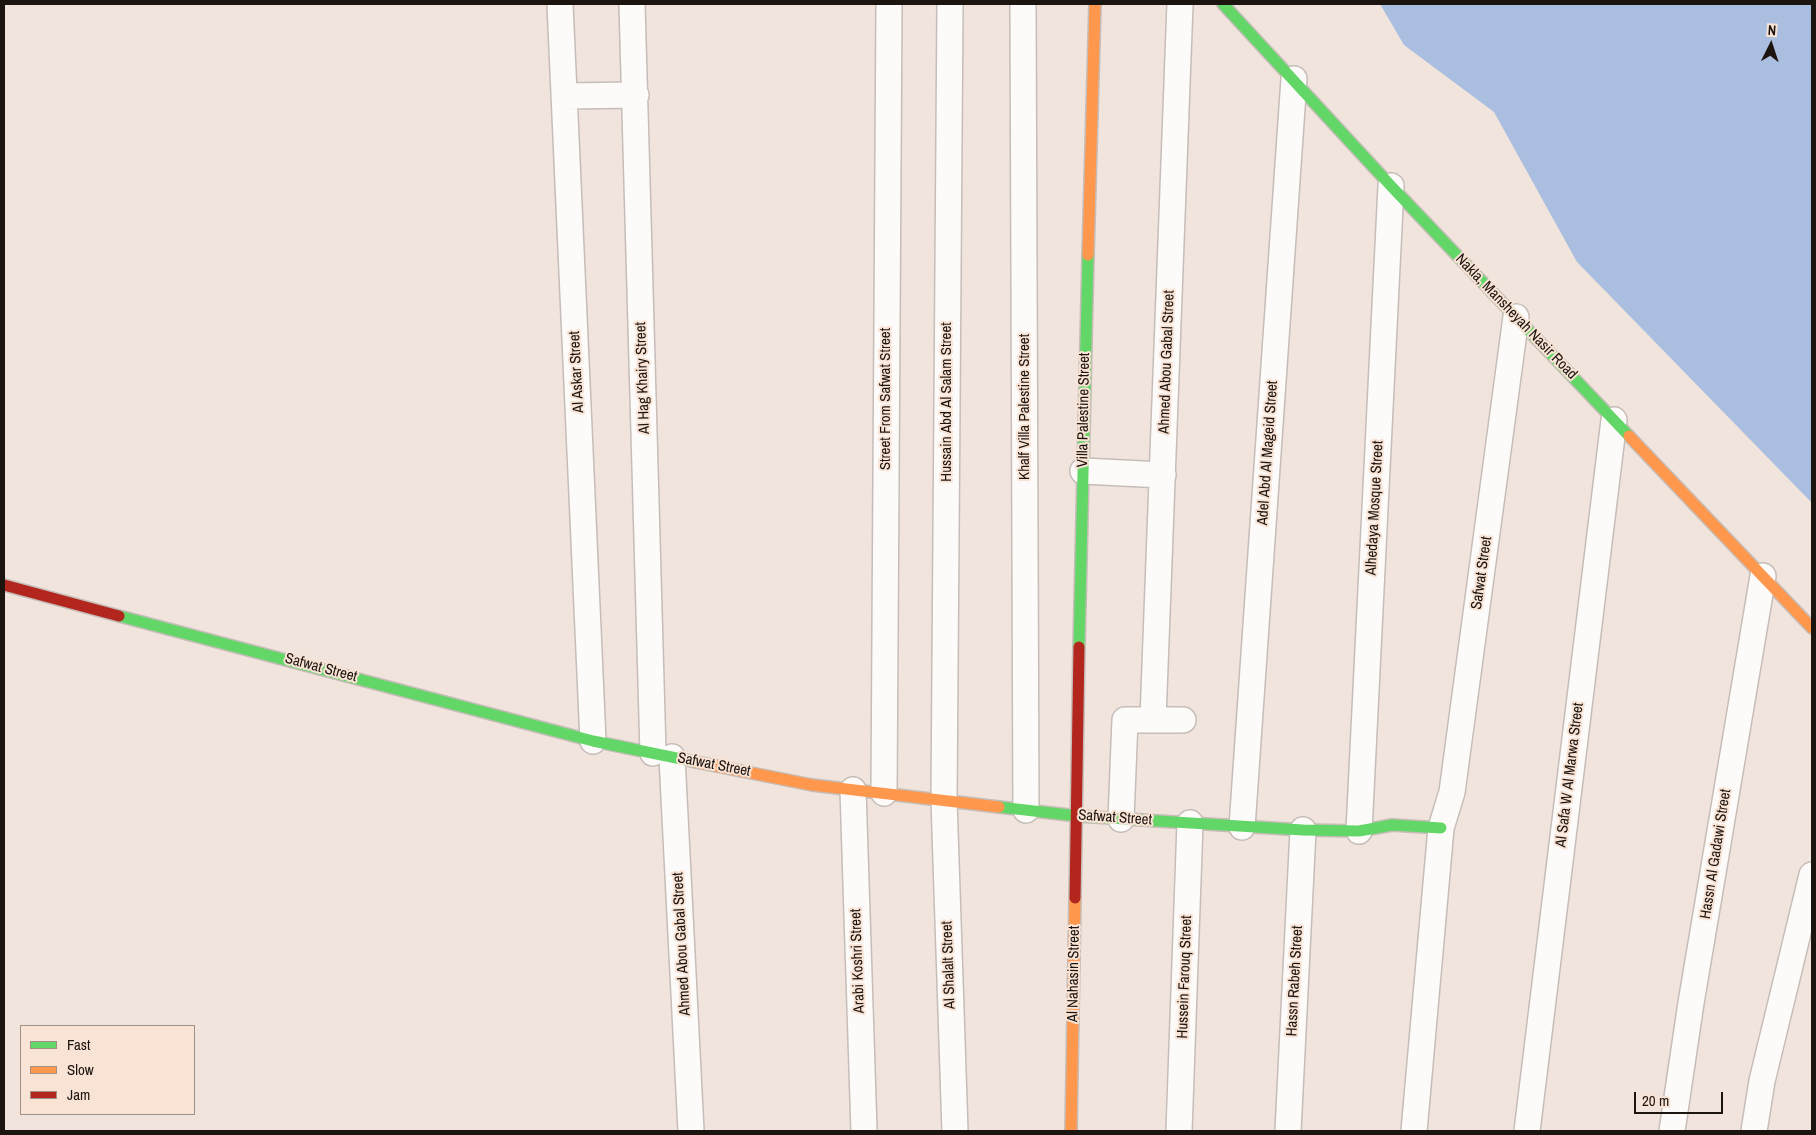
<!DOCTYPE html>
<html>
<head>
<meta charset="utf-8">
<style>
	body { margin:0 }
	#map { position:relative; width:1816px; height:1135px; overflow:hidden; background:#f0e4dd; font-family:"Archivo Narrow",sans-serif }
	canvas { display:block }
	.frame { position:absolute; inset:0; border:5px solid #1c140f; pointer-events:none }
	.legend { position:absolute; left:20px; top:1025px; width:175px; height:90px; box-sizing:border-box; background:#f8e3d5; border:1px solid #a09086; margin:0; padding:6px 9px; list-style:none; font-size:15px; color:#1c140f }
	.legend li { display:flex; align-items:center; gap:10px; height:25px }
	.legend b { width:25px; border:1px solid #a09086 }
	.north { position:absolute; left:1746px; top:20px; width:50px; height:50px; -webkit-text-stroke:4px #f8e3d5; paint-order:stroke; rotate:4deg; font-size:14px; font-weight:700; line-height:20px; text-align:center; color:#1c140f }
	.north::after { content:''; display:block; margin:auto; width:18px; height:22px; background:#1c140f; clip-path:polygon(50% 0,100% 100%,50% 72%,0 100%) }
	.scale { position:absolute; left:1634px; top:1092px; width:89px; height:22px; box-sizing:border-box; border:2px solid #1c140f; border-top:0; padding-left:6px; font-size:15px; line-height:18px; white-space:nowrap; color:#1c140f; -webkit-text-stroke:4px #f8e3d5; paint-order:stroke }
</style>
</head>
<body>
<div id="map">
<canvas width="1816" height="1135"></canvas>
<div class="frame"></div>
<ul class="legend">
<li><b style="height:6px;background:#63d668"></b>Fast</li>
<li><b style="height:6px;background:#ff974d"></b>Slow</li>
<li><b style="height:6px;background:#b3261e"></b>Jam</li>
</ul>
<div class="north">N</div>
<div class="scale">20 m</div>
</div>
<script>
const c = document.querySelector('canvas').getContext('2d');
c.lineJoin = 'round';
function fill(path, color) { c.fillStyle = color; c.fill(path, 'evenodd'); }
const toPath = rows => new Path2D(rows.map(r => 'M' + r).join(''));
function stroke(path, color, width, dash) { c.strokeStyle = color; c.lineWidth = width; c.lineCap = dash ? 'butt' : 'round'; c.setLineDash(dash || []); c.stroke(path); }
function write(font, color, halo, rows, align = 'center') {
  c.font = font + ' "Archivo Narrow",sans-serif'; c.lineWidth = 4; c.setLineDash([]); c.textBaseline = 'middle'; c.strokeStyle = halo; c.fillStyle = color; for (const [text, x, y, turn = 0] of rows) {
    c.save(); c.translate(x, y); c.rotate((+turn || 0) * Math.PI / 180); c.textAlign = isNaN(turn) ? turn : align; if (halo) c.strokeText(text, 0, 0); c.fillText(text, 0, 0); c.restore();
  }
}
fill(toPath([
	[1380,4,1812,4,1812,503,1577,262,1494,112,1404,45]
]), '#aabee0');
const street = toPath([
	[560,4,593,741],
	[632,4,653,753],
	[950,4,944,800,955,1131],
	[1023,4,1026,810],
	[564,96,636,95],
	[1083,471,1163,475],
	[1153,719,1180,4],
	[672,757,691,1131],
	[853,790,864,1131],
	[884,793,889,4],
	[1121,819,1125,720,1183,720],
	[1242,827,1294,79],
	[1359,831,1391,186],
	[1179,1131,1190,823],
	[1288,1131,1303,830],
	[1414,1131,1441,828,1452,792,1516,317],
	[1527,1131,1614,420],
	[1672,1131,1691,1003,1763,576],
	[1754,1131,1762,1081,1812,875]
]);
const fast = toPath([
	[1223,4,1391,186,1629,436],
	[119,616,593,741,696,762],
	[1079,647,1088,255],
	[999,807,1078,816,1303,830,1359,831,1392,825,1441,828]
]);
const slow = toPath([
	[1088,255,1095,4],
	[1629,436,1812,628],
	[696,762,812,785,999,807],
	[1071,1131,1075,898]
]);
const jam = toPath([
	[4,585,119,616],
	[1075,898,1079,647]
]);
stroke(street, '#c6bdb8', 28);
stroke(fast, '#c6bdb8', 14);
stroke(slow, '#c6bdb8', 14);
stroke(jam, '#c6bdb8', 14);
stroke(street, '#fdfbfa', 25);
stroke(fast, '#63d668', 11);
stroke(slow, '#ff974d', 11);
stroke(jam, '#b3261e', 11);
write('15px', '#1c140f', '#f8e3d5', [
	["Nakla, Mansheyah Nasir Road",1516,317,46],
	["Ahmed Abou Gabal Street",1167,362,-88],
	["Al Askar Street",577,372,-93],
	["Al Hag Khairy Street",643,378,-92],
	["Street From Safwat Street",886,399,-90],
	["Hussain Abd Al Salam Street",947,402,-90],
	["Khalf Villa Palestine Street",1025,407,-90],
	["Villa Palestine Street",1084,410,-89],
	["Adel Abd Al Mageid Street",1268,453,-86],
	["Alhedaya Mosque Street",1375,508,-87],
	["Safwat Street",1482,573,-82],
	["Safwat Street",321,668,15],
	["Safwat Street",714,765,11],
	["Al Safa W Al Marwa Street",1570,775,-83],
	["Safwat Street",1115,818,4],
	["Hassn Al Gadawi Street",1716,854,-81],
	["Ahmed Abou Gabal Street",682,944,-93],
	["Arabi Koshri Street",858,961,-92],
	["Al Shalalt Street",949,965,-92],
	["Al Nahasin Street",1074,974,-89],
	["Hussein Farouq Street",1185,977,-88],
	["Hassn Rabeh Street",1295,981,-87]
]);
</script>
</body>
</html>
